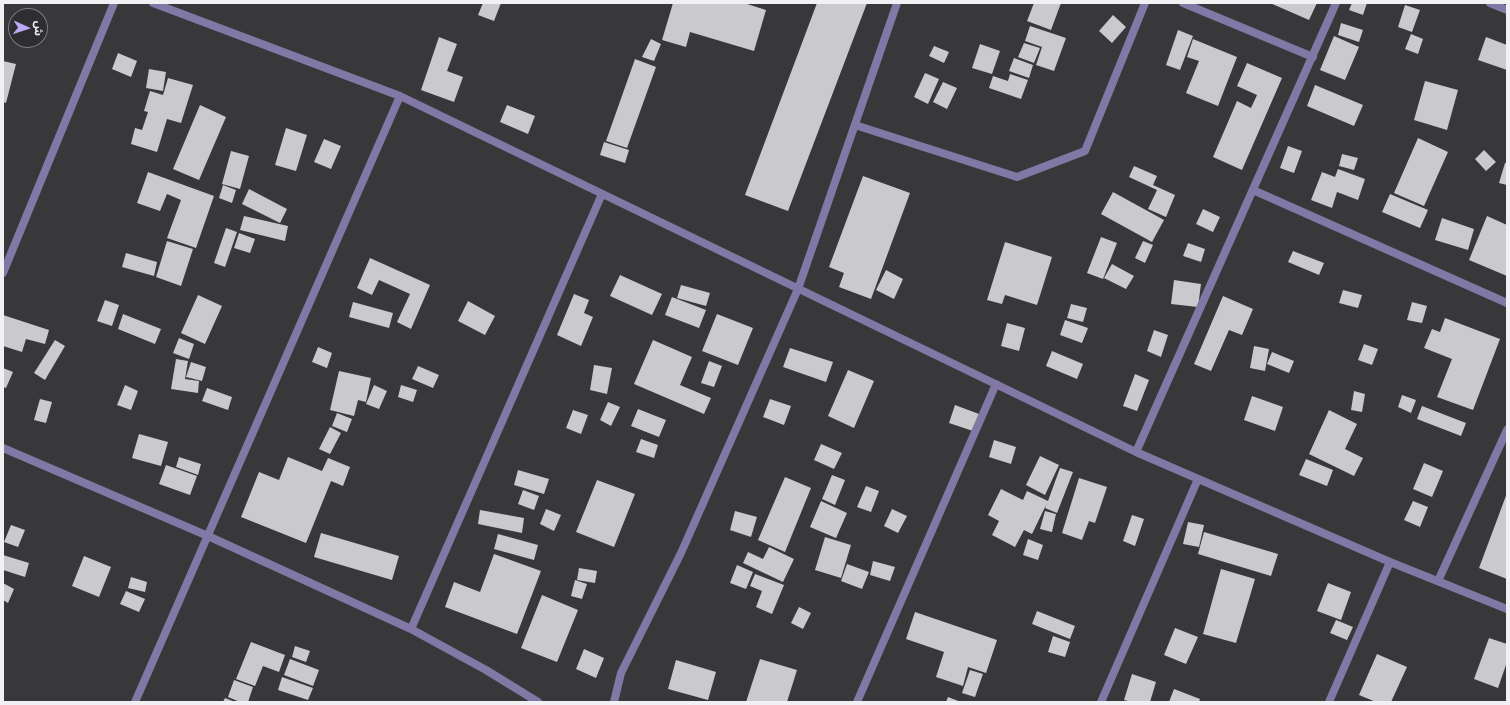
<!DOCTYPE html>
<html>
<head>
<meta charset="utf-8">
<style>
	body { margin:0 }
	#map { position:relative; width:1510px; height:705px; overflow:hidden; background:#38373a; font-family:Quicksand,"Noto Sans Arabic",sans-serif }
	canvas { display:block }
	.frame { position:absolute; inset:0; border:4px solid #f1f0f2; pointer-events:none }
	.north { position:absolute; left:8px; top:8px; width:40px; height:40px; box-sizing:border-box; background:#2e2d30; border:1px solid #7c7b7e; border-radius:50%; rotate:93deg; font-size:11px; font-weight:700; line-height:16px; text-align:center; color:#f1f0f2 }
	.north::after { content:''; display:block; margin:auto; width:14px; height:18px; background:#baaaf6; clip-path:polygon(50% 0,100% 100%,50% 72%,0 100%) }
</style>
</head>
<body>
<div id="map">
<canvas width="1510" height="705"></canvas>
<div class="frame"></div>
<div class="north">ش</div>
</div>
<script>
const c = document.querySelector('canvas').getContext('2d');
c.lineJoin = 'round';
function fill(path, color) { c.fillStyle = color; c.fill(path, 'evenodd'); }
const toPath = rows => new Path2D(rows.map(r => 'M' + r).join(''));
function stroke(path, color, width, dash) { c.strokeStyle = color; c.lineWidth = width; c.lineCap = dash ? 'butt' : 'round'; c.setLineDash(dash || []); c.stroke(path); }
fill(toPath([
	[483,3,501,3,494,21,478,15],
	[673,3,744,3,766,10,754,51,690,32,686,47,662,40],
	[817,3,867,3,788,211,745,195],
	[1034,3,1061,3,1051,30,1027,21],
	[1270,3,1317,3,1309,20],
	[1352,3,1367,3,1363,15,1349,10],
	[1405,5,1420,10,1412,32,1398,27],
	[1113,15,1126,27,1112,43,1099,31],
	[1341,23,1363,30,1359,42,1338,35],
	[1030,26,1066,38,1054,71,1036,65,1042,47,1025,41],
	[1178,30,1193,36,1180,70,1166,65],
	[1411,34,1423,39,1418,54,1405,49],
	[1334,36,1359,47,1345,80,1320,70],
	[439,37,457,44,447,71,463,77,454,102,421,90],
	[1486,37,1507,45,1507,70,1478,60],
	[651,39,661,44,654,61,642,57],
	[1193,39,1237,57,1218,106,1186,93,1199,61,1187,57],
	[1024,43,1040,48,1034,63,1018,57],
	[980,44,1000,51,992,74,972,68],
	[934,46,949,52,944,63,929,56],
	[118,53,137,61,131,77,112,69],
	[1014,58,1033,65,1029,78,1009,71],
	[635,59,656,67,627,148,606,141],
	[3,61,16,64,6,103,3,102],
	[1247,63,1282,78,1242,170,1213,157,1237,101,1251,108,1257,95,1237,86],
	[149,69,166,72,163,91,146,88],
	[925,73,939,79,928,104,914,97],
	[1010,74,1028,80,1021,99,989,88,993,76,1008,81],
	[168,78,193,85,181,123,167,119,157,152,131,144,135,128,142,130,148,112,144,111,150,91,163,95],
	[1425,81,1458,90,1447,130,1414,120],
	[943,82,957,88,947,109,933,102],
	[1315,85,1363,105,1354,126,1307,106],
	[200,105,226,117,199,180,173,169],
	[507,105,535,116,528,134,500,122],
	[286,128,307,135,296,171,275,165],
	[1418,138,1448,152,1424,206,1394,193],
	[324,139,341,146,331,169,314,162],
	[604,142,629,150,625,163,600,155],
	[1288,146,1302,151,1294,173,1280,168],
	[1484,150,1496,162,1486,171,1475,159],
	[231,151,249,156,240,189,222,184],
	[1342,154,1358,158,1354,170,1339,166],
	[1505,163,1507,163,1507,185,1499,183],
	[1134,166,1157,176,1153,185,1175,195,1166,217,1148,209,1157,190,1129,177],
	[1338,169,1365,179,1358,200,1337,192,1332,208,1311,200,1322,172,1335,177],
	[148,172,214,196,196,248,167,238,181,200,167,194,160,211,137,203],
	[863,176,910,193,871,299,839,287,844,273,829,267],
	[223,185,236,190,232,203,219,198],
	[249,189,287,209,280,223,242,204],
	[1113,192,1164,220,1152,242,1101,214],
	[1390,194,1428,210,1420,228,1382,212],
	[1203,209,1220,217,1213,232,1196,224],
	[244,216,288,226,285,241,240,230],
	[1487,216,1507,225,1507,276,1469,260],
	[1442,218,1474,229,1468,250,1435,240],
	[226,228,237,232,225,267,214,263],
	[239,233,255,239,250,253,234,248],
	[1101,237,1117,243,1103,279,1087,273],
	[167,241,193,249,181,286,156,277],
	[1143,241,1153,245,1145,263,1135,258],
	[1005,242,1052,257,1037,305,1005,295,1002,304,987,300],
	[1188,243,1205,249,1201,262,1183,256],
	[1293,251,1324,263,1319,275,1288,262],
	[126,253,157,262,154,276,122,267],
	[370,258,430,285,411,329,397,322,410,294,379,280,372,295,357,288],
	[1112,264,1134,276,1126,289,1104,278],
	[886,270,903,279,894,299,876,290],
	[620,275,662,294,652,315,610,296],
	[1174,280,1201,284,1198,307,1171,304],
	[681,285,710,293,706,306,677,298],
	[1343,290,1362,295,1358,308,1339,303],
	[574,294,589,300,584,313,593,317,581,346,557,335],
	[198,295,222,306,205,344,181,333],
	[1223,296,1253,309,1242,335,1229,330,1211,371,1194,364],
	[672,297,706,310,699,328,665,315],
	[105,300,119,305,112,326,97,321],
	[468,301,495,316,485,335,458,321],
	[353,302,393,313,389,328,349,317],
	[1412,302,1427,306,1422,323,1407,320],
	[1071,304,1087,308,1083,322,1067,318],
	[123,314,161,329,155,344,118,329],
	[717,314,753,328,738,365,702,351],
	[3,315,49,330,45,344,26,339,22,352,3,346],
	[1445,318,1500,339,1473,410,1437,397,1452,359,1424,348,1432,329,1440,332],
	[1065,320,1088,328,1082,343,1060,335],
	[1007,323,1025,328,1019,351,1001,346],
	[1154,330,1168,335,1161,357,1147,351],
	[179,338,194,344,189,359,173,353],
	[55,340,65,346,45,380,34,373],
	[653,340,692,357,680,385,711,398,704,414,634,384],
	[1364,344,1378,349,1372,365,1358,360],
	[1254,346,1269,349,1265,371,1250,368],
	[318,347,332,353,327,368,312,362],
	[790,348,833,362,826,382,783,367],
	[1052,351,1083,364,1077,379,1046,366],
	[1272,352,1294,361,1289,373,1267,364],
	[176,359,188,361,185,379,199,381,198,393,171,389],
	[709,361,722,366,714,387,701,383],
	[191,362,206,367,202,381,186,377],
	[594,365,612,368,607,394,590,390],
	[418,366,439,375,433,388,412,379],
	[3,368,13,372,6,388,3,387],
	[848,370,874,381,854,428,828,416],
	[339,371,371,378,366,402,358,400,354,416,330,410],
	[1135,374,1149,380,1137,411,1123,406],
	[125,385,138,391,131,410,117,405],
	[374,385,387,391,379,409,366,404],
	[401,385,417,390,413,402,398,397],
	[207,388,232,397,228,410,202,401],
	[1354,391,1365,394,1362,412,1351,410],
	[1402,395,1416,400,1411,413,1398,407],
	[1252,396,1283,407,1275,431,1244,420],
	[40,399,52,402,46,423,34,420],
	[770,399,791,406,784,425,763,417],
	[608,402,620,407,611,426,600,420],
	[955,405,979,414,973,431,949,423],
	[1422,406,1466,423,1461,436,1417,419],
	[638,409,666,420,659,437,631,426],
	[573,410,588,415,581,434,566,428],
	[1329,410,1357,424,1345,449,1363,458,1354,476,1309,454],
	[337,413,352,419,347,432,332,426],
	[330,427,341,433,330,454,319,449],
	[139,434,168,442,161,466,132,458],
	[641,439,658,445,654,458,636,452],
	[994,440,1016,447,1011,464,989,457],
	[821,444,842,453,834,469,814,460],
	[1040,456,1059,465,1045,495,1026,485],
	[179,457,201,464,198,475,176,467],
	[288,457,322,471,328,458,350,467,343,486,331,481,306,543,241,517,259,472,279,480],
	[1306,459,1333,470,1327,486,1299,475],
	[1424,463,1443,471,1432,497,1413,489],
	[166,465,197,476,190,495,159,484],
	[1060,468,1073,472,1057,513,1045,508,1047,503,1032,534,1024,530,1015,547,992,535,999,521,988,515,1001,489,1023,500,1027,491,1048,501],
	[518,470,549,479,544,494,514,485],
	[832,475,845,480,835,505,822,499],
	[785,477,811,488,785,552,758,540],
	[1079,478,1107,487,1095,523,1089,521,1082,540,1062,533],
	[597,480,635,494,614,547,576,532],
	[866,486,879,491,871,512,857,507],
	[523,490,539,496,534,510,518,504],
	[1507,493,1507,579,1479,568],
	[821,501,847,513,836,538,810,527],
	[1413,501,1428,507,1420,527,1404,520],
	[546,509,561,515,554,531,540,524],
	[892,509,907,516,898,533,884,526],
	[480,510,524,518,522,533,478,524],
	[735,511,757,517,751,537,730,530],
	[1045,511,1056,514,1052,532,1040,529],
	[1132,515,1144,519,1135,546,1123,541],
	[1188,522,1204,525,1199,547,1183,544],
	[11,525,25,530,18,547,4,542],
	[1204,532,1278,554,1271,576,1198,554],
	[321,533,399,556,392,580,314,557],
	[498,534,538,545,534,560,494,549],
	[825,537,851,545,841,578,815,570],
	[1028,539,1043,545,1038,560,1023,555],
	[769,547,794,559,783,582,743,563,748,552,763,559],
	[494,554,541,571,517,634,445,607,454,582,480,592],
	[3,555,29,563,25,577,3,570],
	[84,556,111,567,99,597,72,586],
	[873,561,895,567,890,581,870,575],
	[847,564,869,572,862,589,841,581],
	[737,565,753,572,746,589,730,583],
	[579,568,597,571,595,583,577,580],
	[1221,569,1255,579,1236,643,1203,634],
	[755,574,784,585,772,614,756,607,762,591,750,586],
	[131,577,147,582,145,592,128,588],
	[575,580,587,584,582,599,571,596],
	[3,583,14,589,8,603,3,600],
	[1328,583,1351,592,1341,620,1317,611],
	[126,591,145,599,139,612,120,604],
	[542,595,578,610,557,662,521,648],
	[799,607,811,613,803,629,791,623],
	[1037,611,1075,626,1070,639,1032,624],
	[915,612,997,640,986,673,968,667,963,686,936,677,944,652,906,639],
	[1336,620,1353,627,1347,640,1330,633],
	[1175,628,1198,637,1186,664,1164,655],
	[1053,636,1070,642,1065,657,1048,652],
	[1489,638,1507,644,1507,662,1498,688,1474,679],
	[251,642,285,655,279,672,263,666,255,686,236,679],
	[295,646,310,651,306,662,292,657],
	[584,649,604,658,596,678,576,669],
	[1377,654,1407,667,1391,702,1376,702,1359,695],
	[290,659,319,670,313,686,284,675],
	[760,659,797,670,787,702,746,702],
	[676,660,716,672,708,700,668,689],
	[970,670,983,674,975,697,962,693],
	[1132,674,1156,682,1150,702,1132,702,1124,700],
	[282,677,313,688,308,700,278,690],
	[234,680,253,687,248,702,240,702,228,697],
	[1174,689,1200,699,1199,702,1169,702],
	[948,697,961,702,946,702],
	[225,698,235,702,223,702]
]), '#cac9cd');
stroke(toPath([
	[153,3,400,96,1136,452,1390,562,1507,609],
	[1183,3,1313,57],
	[1490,3,1507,10],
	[855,125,1017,177,1085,151,1145,3],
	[1253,190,1507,303],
	[3,273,114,3],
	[3,448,208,536,411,629,486,670,538,702],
	[1136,452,1336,3],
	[1438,581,1507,430],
	[411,629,602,194],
	[135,702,400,96],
	[614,702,621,673,681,553,798,289,897,3],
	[857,702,996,384],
	[1101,702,1198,479],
	[1329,702,1390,562]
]), '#8178a6', 8);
</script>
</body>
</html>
